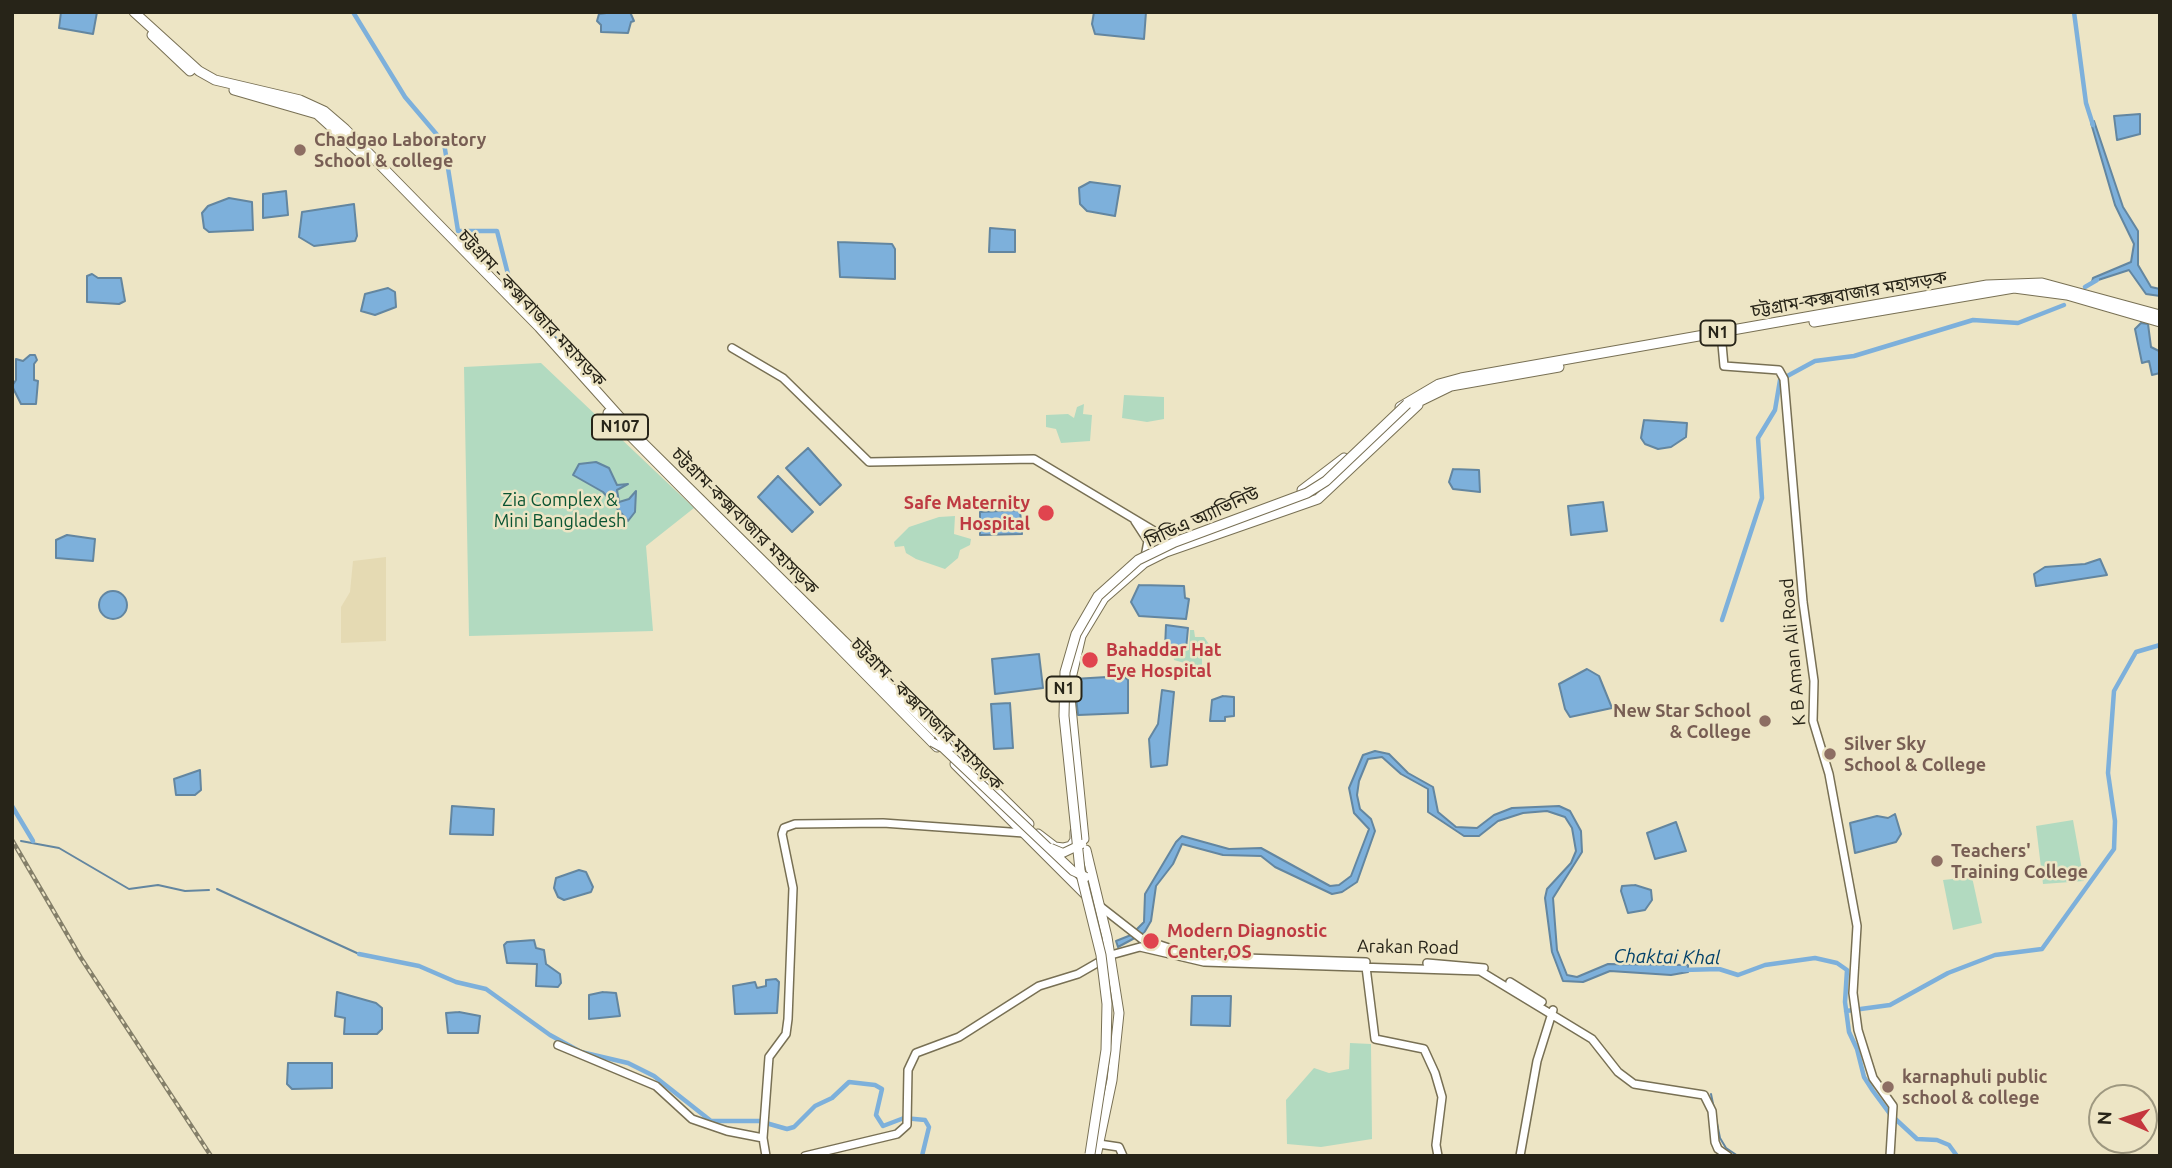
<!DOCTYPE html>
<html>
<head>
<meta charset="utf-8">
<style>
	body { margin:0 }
	#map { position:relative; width:2172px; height:1168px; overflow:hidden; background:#ede5c5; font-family:Ubuntu,sans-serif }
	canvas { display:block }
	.frame { position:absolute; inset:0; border:14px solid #272418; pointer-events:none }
	.north { position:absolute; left:2088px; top:1084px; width:70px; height:70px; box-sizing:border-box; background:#ede5c5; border:2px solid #9e9880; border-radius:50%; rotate:273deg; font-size:19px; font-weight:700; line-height:28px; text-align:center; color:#272418 }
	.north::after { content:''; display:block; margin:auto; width:24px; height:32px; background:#c5363d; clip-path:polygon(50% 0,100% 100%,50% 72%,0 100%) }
</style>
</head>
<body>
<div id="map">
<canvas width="2172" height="1168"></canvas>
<div class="frame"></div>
<div class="north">N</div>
</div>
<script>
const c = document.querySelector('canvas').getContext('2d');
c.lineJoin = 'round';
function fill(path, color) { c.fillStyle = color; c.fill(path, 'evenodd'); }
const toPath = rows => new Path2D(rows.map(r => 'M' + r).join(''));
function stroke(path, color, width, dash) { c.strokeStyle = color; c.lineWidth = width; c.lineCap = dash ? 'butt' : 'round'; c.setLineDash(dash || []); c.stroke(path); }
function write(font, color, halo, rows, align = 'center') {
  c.font = font + ' Ubuntu,"Noto Sans Bengali",sans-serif'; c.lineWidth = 5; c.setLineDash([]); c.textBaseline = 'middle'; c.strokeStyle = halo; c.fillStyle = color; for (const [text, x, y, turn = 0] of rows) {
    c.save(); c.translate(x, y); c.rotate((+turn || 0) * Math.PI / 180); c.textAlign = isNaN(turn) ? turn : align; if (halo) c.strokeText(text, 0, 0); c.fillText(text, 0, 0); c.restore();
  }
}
fill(toPath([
	[386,557,386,641,341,643,341,607,350,592,353,561]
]), '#e5dab3');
fill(toPath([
	[541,363,694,508,646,546,653,631,469,636,464,367],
	[1124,395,1164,397,1164,419,1147,422,1122,418],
	[1084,404,1083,414,1092,415,1090,441,1061,443,1056,429,1046,427,1046,415,1068,414,1074,418,1077,407],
	[955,516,954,534,971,539,970,545,960,550,958,558,945,569,916,559,906,553,904,546,895,547,894,542,909,527,939,517],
	[1190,630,1194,630,1195,637,1204,637,1216,654,1202,657,1202,668,1174,660,1173,651,1189,650],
	[2073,820,2084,881,2043,884,2036,826],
	[1972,877,1982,923,1953,930,1943,880],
	[1350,1043,1371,1044,1372,1139,1321,1147,1287,1144,1286,1100,1314,1068,1329,1073,1349,1069]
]), '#b2dac0');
const water = toPath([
	[61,12,97,12,93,34,59,28,61,12],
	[614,12,630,12,634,21,631,22,628,33,601,32,601,25,597,21,599,14,614,12],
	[1094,12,1146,12,1144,39,1095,34,1092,24,1094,12],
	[2140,114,2140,134,2117,140,2114,116,2140,114],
	[2094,121,2123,207,2138,231,2138,265,2151,287,2160,289,2160,296,2146,294,2129,270,2092,282,2093,278,2131,262,2134,244,2115,205,2091,123,2094,121],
	[1090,182,1120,186,1115,216,1087,211,1080,204,1079,188,1090,182],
	[286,191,288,215,263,218,263,194,286,191],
	[229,198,252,202,253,230,209,232,204,228,202,213,208,206,229,198],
	[354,204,357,236,355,241,314,246,299,237,302,212,354,204],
	[990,228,1015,230,1015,252,989,252,990,228],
	[838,242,892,244,895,249,895,279,840,277,838,242],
	[92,274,98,278,121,278,125,301,119,304,87,302,87,276,92,274],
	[388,288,395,292,396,307,375,315,361,311,365,294,388,288],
	[2141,323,2148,324,2151,347,2159,351,2160,373,2152,375,2149,361,2142,363,2135,329,2141,323],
	[30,355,35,355,37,360,34,364,34,380,38,381,36,404,21,404,12,386,16,380,16,359,23,361,30,355],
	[1644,420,1687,423,1686,437,1671,447,1658,449,1645,444,1641,438,1644,420],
	[808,448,841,485,820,505,786,468,808,448],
	[596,462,609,468,617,485,628,484,617,490,619,502,629,499,636,491,635,512,628,521,603,492,573,475,579,464,596,462],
	[1453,469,1479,470,1480,492,1453,489,1449,482,1453,469],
	[778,476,813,512,792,532,758,497,778,476],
	[1603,502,1607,531,1571,535,1568,506,1603,502],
	[1020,510,1022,534,980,535,980,512,1020,510],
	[67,535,95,539,93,561,56,558,56,540,67,535],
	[2100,559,2107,575,2036,586,2034,574,2045,567,2085,564,2100,559],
	[1139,585,1184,586,1185,598,1189,599,1186,619,1139,616,1131,602,1139,585],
	'99 605a14 14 0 1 1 28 0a14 14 0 1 1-28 0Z',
	[1166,625,1188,628,1186,649,1165,648,1166,625],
	[1039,654,1043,688,995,694,992,659,1039,654],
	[1587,669,1599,676,1612,708,1570,717,1565,709,1559,684,1587,669],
	[1123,676,1128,680,1128,713,1078,715,1074,679,1123,676],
	[1162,690,1174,692,1167,765,1151,767,1149,739,1158,724,1162,690],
	[1223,696,1234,697,1234,716,1225,717,1225,721,1210,721,1212,700,1223,696],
	[1010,703,1013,748,994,749,991,704,1010,703],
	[1375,751,1389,754,1408,773,1433,787,1438,812,1456,827,1477,828,1494,815,1512,808,1559,806,1570,811,1581,831,1582,852,1553,898,1557,950,1567,975,1577,977,1608,964,1688,965,1688,972,1671,975,1610,971,1583,982,1563,981,1552,952,1545,898,1547,889,1571,863,1576,851,1572,828,1565,817,1547,811,1523,813,1498,821,1479,836,1464,836,1428,812,1428,789,1401,774,1382,757,1368,759,1359,781,1357,795,1360,809,1371,819,1375,831,1357,882,1342,892,1332,894,1275,867,1261,856,1223,855,1182,844,1173,864,1156,886,1151,921,1144,933,1118,947,1116,941,1131,935,1144,922,1145,894,1176,842,1182,836,1229,849,1261,848,1330,886,1339,885,1351,876,1369,829,1354,813,1349,788,1363,755,1375,751],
	[200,770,201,790,195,795,176,795,174,779,200,770],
	[452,806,494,809,493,835,450,834,452,806],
	[1895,814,1901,834,1896,842,1855,853,1850,823,1877,816,1888,818,1895,814],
	[1676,822,1686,851,1655,859,1647,833,1676,822],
	[579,870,586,872,593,887,591,892,564,900,558,897,554,888,556,878,579,870],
	[1635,885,1651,890,1652,900,1645,910,1628,913,1621,891,1622,886,1635,885],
	[534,940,536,948,544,950,546,964,560,974,561,983,558,987,536,986,537,964,507,963,504,945,507,942,534,940],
	[776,979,779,982,777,1013,735,1014,733,986,755,982,757,988,766,986,766,980,776,979],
	[337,992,376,1003,382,1008,382,1029,377,1034,344,1034,345,1018,335,1016,337,992],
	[603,992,616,993,620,1016,589,1019,589,995,603,992],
	[1192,996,1231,996,1230,1026,1191,1025,1192,996],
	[459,1012,480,1016,478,1033,448,1033,446,1013,459,1012],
	[288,1063,332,1063,332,1088,292,1089,287,1084,288,1063]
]);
fill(water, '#7db0db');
stroke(water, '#6386a0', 2);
stroke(toPath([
	[21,841,59,848,129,889,158,885,185,891,209,890],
	[12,843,14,844],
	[217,889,359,954],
	[1711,1094,1720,1138,1726,1148,1738,1156]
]), '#6386a0', 2);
stroke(toPath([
	[353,12,405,97,444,143,458,231,497,231,511,286,563,348],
	[2074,12,2086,103,2093,125],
	[2085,287,2097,280],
	[1722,620,1762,498,1758,438,1775,410,1780,380,1815,361,1854,356,1973,320,2018,323,2064,305],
	[12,806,33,841],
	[359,954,419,966,456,982,486,989,550,1035,581,1052,628,1063,654,1076,711,1121,759,1121,787,1129,794,1127,815,1106,832,1098,849,1082,875,1085,882,1089,876,1115,883,1126,904,1118,925,1120,929,1127,922,1156],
	[1683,970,1719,969,1738,975,1765,965,1815,958,1837,963,1847,970,1845,1002,1849,1032,1857,1049,1864,1077,1873,1091,1890,1114,1917,1139,1937,1140,1949,1145,1957,1156],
	[1846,1011,1890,1005,1948,973,1995,955,2042,949,2114,849,2115,821,2108,773,2114,691,2136,652,2160,645]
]), '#7db0db', 4.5);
const secondary = toPath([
	[1722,344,1724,366,1779,370,1784,379,1803,602,1814,681,1813,721,1829,774,1857,926,1853,993,1858,1030,1873,1078,1893,1106,1890,1156],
	[732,348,783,378,869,462,1034,459,1161,535,1178,541],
	[1135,521,1148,541,1145,557],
	[1101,907,1142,939,1181,952,1215,957,1366,962],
	[1427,963,1484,968],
	[1366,967,1375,1039,1424,1049,1435,1073,1442,1097,1436,1145,1438,1156],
	[1510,982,1542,1002],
	[558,1045,656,1086,692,1119,727,1131,763,1138],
	[1099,1144,1119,1147,1123,1156],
	[766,1156,763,1138,769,1057,786,1034,788,1019,793,888,782,834,784,828,795,824,883,823,1024,833],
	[805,1156,897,1134,907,1125,908,1070,916,1053,959,1037,1039,986,1078,974,1111,955,1140,947,1204,962,1480,971,1592,1039,1618,1072,1634,1084,1704,1095,1712,1111,1715,1142,1718,1149,1728,1156],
	[1520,1156,1537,1061,1553,1010]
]);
const highway = toPath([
	[134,12,199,71,215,80,300,100,324,111,345,129,539,327,643,443,1029,824],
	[152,35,190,71],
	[234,90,317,114,362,155],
	[1814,322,2014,288,2067,295,2160,322],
	[1410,406,1451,386,1559,367],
	[1400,407,1439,384,1461,378,1987,285,2042,283,2160,315],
	[608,413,937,747],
	[1302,490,1344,458],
	[955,764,1085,894],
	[1038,834,1055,847,1063,848,1071,846,1075,840,1075,832],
	[1084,839,1069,687,1081,636,1104,598,1144,563,1166,552,1318,499,1418,405],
	[1086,850,1107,937,1119,1013,1112,1080,1096,1156]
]);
stroke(secondary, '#787054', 10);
stroke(highway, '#787054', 11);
stroke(secondary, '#fff', 7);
stroke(highway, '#fff', 9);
const rail = toPath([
	[12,840,81,958,211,1156]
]);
stroke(rail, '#847f69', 4.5);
stroke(rail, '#ede5c5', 2, [5]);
const primaryBridge = toPath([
	[938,734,949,749],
	[932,742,943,748,1073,871,1086,877],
	[1051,848,1063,853,1082,844]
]);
const highwayBridge = toPath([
	[1090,1154,1106,1050,1107,1004,1101,955,1080,870,1064,716,1065,672,1076,634,1098,596,1138,560,1175,542,1307,493,1326,481,1407,404]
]);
stroke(primaryBridge, '#787054', 10, []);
stroke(highwayBridge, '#787054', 11, []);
stroke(primaryBridge, '#fff', 8);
stroke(highwayBridge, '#fff', 9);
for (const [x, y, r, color] of [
	[300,150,7,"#8d6e63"],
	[1046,513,9,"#e0444e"],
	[1090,660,9,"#e0444e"],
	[1765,721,7,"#8d6e63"],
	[1830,754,7,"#8d6e63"],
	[1937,861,7,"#8d6e63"],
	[1151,941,9,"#e0444e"],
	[1888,1087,7,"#8d6e63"]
]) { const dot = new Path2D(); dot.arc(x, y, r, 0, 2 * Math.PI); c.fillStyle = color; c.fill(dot); stroke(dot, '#ede5c5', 2.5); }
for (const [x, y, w] of [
	[1718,333,35],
	[620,427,56],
	[1064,689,35]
]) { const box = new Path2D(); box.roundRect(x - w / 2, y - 12.5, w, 25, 5); c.fillStyle = '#ede5c5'; c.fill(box); stroke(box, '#272418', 2); }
write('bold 16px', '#272418', null, [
	["N1",1718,333],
	["N107",620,427],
	["N1",1064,689]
]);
write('bold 18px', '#785e54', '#ede5c5', [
	["Chadgao Laboratory",314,140],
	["School & college",314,161],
	["New Star School",1751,711,"right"],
	["& College",1751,732,"right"],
	["Silver Sky",1844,744],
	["School & College",1844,765],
	["Teachers'",1951,851],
	["Training College",1951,872],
	["karnaphuli public",1902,1077],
	["school & college",1902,1098]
], 'left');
write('18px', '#272418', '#ede5c5', [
	["চট্টগ্রাম-কক্সবাজার মহাসড়ক",1849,294,-10],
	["চট্টগ্রাম - কক্সবাজার মহাসড়ক",532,308,47],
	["সিডিএ অ্যাভিনিউ",1202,517,-24],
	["চট্টগ্রাম-কক্সবাজার মহাসড়ক",745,521,45],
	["K B Aman Ali Road",1793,652,-95],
	["চট্টগ্রাম - কক্সবাজার মহাসড়ক",927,714,45],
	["Arakan Road",1408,947,1]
]);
write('18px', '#0a5432', '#ede5c5', [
	["Zia Complex &",560,500],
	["Mini Bangladesh",560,521]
]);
write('bold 18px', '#be3a42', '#ede5c5', [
	["Safe Maternity",1030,503,"right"],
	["Hospital",1030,524,"right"],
	["Bahaddar Hat",1106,650],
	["Eye Hospital",1106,671],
	["Modern Diagnostic",1167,931],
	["Center,OS",1167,952]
], 'left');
write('italic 19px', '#02416a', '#ede5c5', [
	["Chaktai Khal",1667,957,1]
]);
</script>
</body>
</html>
